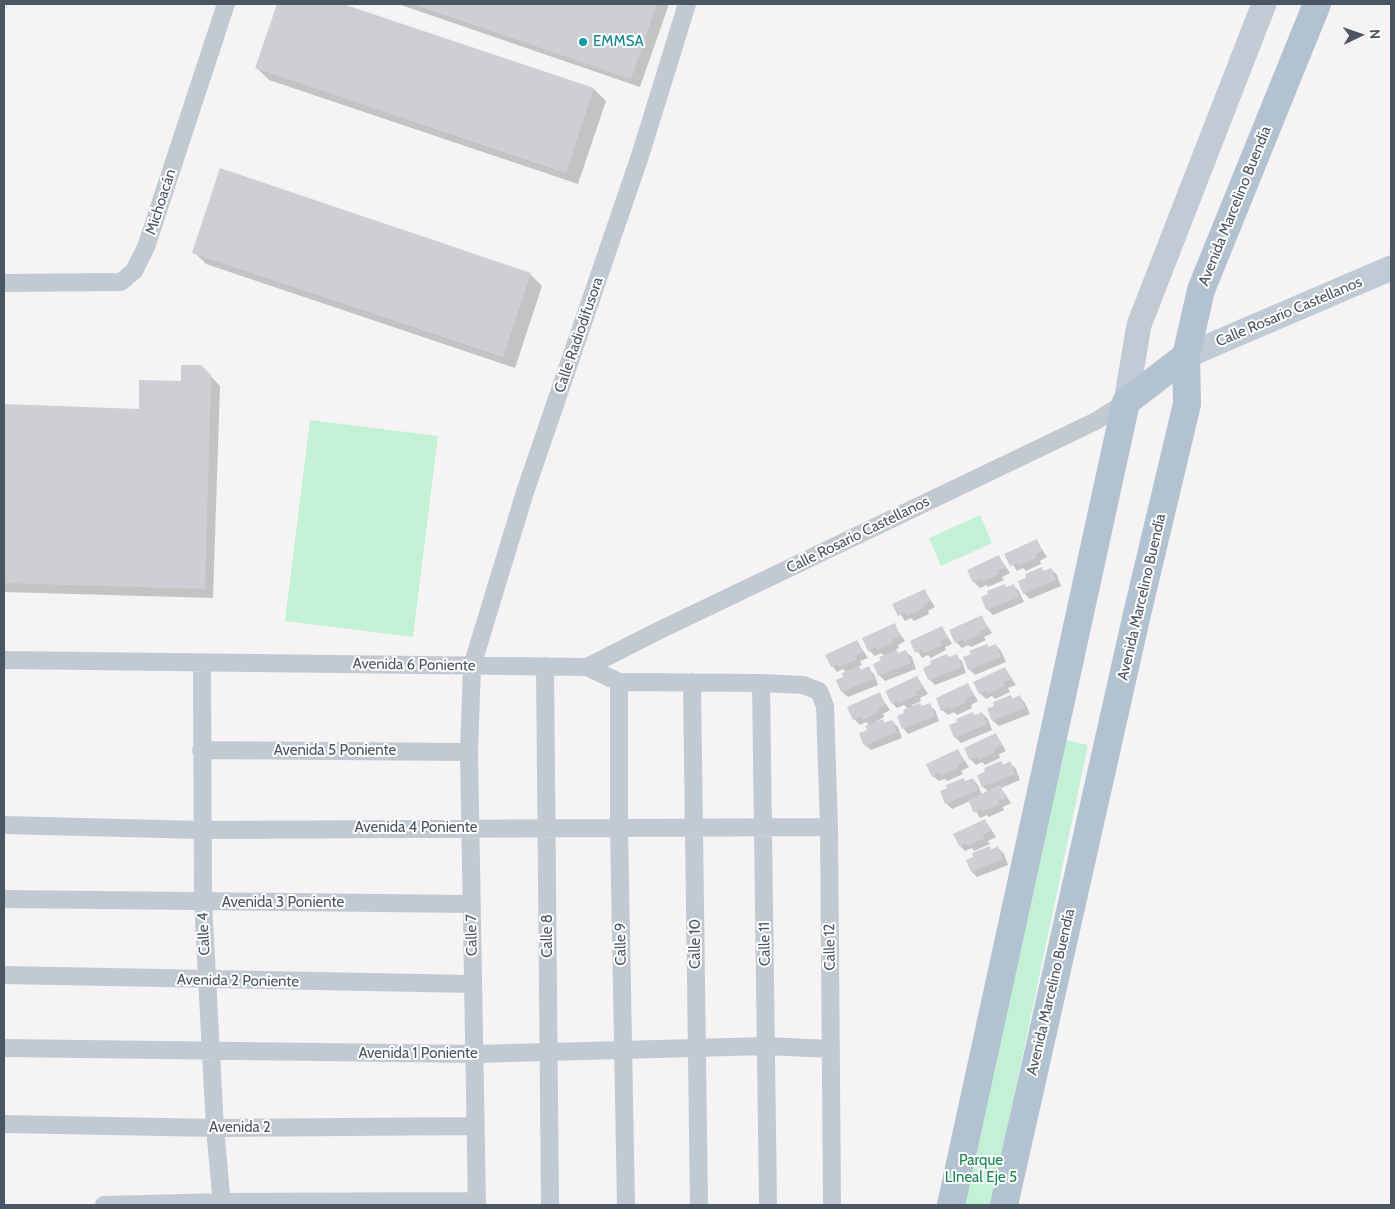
<!DOCTYPE html>
<html>
<head>
<meta charset="utf-8">
<style>
	body { margin:0 }
	#map { position:relative; width:1395px; height:1209px; overflow:hidden; background:#f5f3f3; font-family:Cabin,sans-serif }
	canvas { display:block }
	.frame { position:absolute; inset:0; border:5px solid #4a5661; pointer-events:none }
	.north { position:absolute; left:1335px; top:10px; width:50px; height:50px; -webkit-text-stroke:4px #fff; paint-order:stroke; rotate:87deg; font-size:14px; font-weight:700; line-height:20px; text-align:center; color:#4a5661 }
	.north::after { content:''; display:block; margin:auto; width:18px; height:22px; background:#4a5661; clip-path:polygon(50% 0,100% 100%,50% 72%,0 100%) }
</style>
</head>
<body>
<div id="map">
<canvas width="1395" height="1209"></canvas>
<div class="frame"></div>
<div class="north">N</div>
</div>
<script>
const c = document.querySelector('canvas').getContext('2d');
c.lineJoin = 'round';
function fill(path, color) { c.fillStyle = color; c.fill(path, 'evenodd'); }
const toPath = rows => new Path2D(rows.map(r => 'M' + r).join(''));
function stroke(path, color, width, dash) { c.strokeStyle = color; c.lineWidth = width; c.lineCap = dash ? 'butt' : 'round'; c.setLineDash(dash || []); c.stroke(path); }
function write(font, color, halo, rows, align = 'center') {
  c.font = font + ' Cabin,sans-serif'; c.lineWidth = 4; c.setLineDash([]); c.textBaseline = 'middle'; c.strokeStyle = halo; c.fillStyle = color; for (const [text, x, y, turn = 0] of rows) {
    c.save(); c.translate(x, y); c.rotate((+turn || 0) * Math.PI / 180); c.textAlign = isNaN(turn) ? turn : align; if (halo) c.strokeText(text, 0, 0); c.fillText(text, 0, 0); c.restore();
  }
}
fill(toPath([
	[310,420,438,436,413,637,285,621],
	[980,515,992,543,941,566,929,538],
	[1058,738,1088,745,991,1205,956,1205]
]), '#c3f1d5');
fill(toPath([
	[278,4,339,4,594,89,606,101,578,184,269,80,257,68],
	[398,4,669,4,640,87],
	[194,252,530,274,542,286,515,368,206,264],
	[201,366,220,386,213,598,4,592,4,406,140,410,182,383],
	[1036,540,1047,557,1040,561,1041,564,1026,571,1023,568,1017,571,1006,554],
	[999,557,1010,573,1002,577,1004,580,988,587,986,585,980,588,974,582],
	[1042,569,1044,572,1051,569,1057,575,1061,586,1030,599,1024,593,1027,578],
	[1004,585,1007,588,1013,585,1019,591,1024,602,993,615,987,609],
	[924,590,935,607,928,611,929,614,914,621,911,618,905,621,894,604],
	[981,617,992,633,984,637,986,640,971,647,968,645,962,648,956,642],
	[894,625,905,641,898,645,899,648,895,650,899,654,906,652,912,657,916,669,885,681,879,675,885,656,881,653,875,656,869,650],
	[942,627,952,644,945,647,946,650,931,658,928,655,922,658,911,641],
	[857,641,868,658,860,661,862,665,858,666,862,671,868,668,874,674,878,685,848,697,842,692,837,680,845,678,847,673,843,669,837,672,832,666],
	[987,645,990,648,996,645,1001,651,1006,662,975,675,969,669],
	[956,656,962,661,966,673,935,685,930,680,925,668],
	[1005,668,1016,685,1008,688,1010,692,995,699,992,696,986,699,980,693],
	[917,677,928,694,920,698,921,701,912,705,913,707,929,705,935,710,939,721,908,734,903,728,908,709,904,705,897,708,892,703],
	[968,685,978,701,971,705,972,708,957,715,954,712,948,715,942,710],
	[879,694,890,710,883,714,884,717,875,722,876,724,892,721,898,727,902,738,871,750,865,745,870,726,866,722,860,725,854,719],
	[1011,697,1013,699,1020,697,1025,703,1030,714,999,726,993,721,989,709],
	[982,713,988,719,992,730,961,743,955,737,976,716],
	[996,734,1006,751,999,754,1000,758,985,765,982,762,976,765,970,759],
	[958,751,969,767,961,771,963,774,947,781,945,779,939,781,933,776],
	[1001,763,1004,766,1010,763,1016,769,1020,780,1001,788,1011,803,1003,807,1004,810,989,817,987,815,980,818,970,801,952,809,946,803,963,779,966,782,973,779,978,785,982,795,989,792,983,787,979,775],
	[985,820,996,837,988,841,990,844,974,851,972,848,965,851,960,846],
	[989,848,992,850,998,848,1004,854,1008,865,977,877,972,872,975,857]
]), '#0003');
fill(toPath([
	[277,4,343,4,594,88,566,173,255,68],
	[413,4,657,4,631,79],
	[220,168,531,273,503,357,192,253],
	[181,365,201,365,211,375,205,589,4,583,4,404,139,409,139,380,181,381],
	[1037,539,1042,551,1035,555,1036,558,1019,566,1018,563,1010,566,1004,554],
	[999,555,1005,568,997,571,999,574,982,582,980,579,973,583,967,570],
	[1042,567,1043,571,1051,568,1056,580,1023,594,1018,581,1026,578,1025,574],
	[1005,584,1006,587,1014,584,1019,597,986,610,981,597,988,594,987,591],
	[925,589,930,601,923,605,924,608,907,616,906,613,898,616,892,604],
	[982,615,987,628,980,631,981,634,964,642,963,639,955,643,949,630],
	[895,623,900,636,893,639,894,642,877,650,876,647,868,651,862,638],
	[942,626,948,638,940,641,942,645,924,653,923,649,915,653,910,641],
	[857,640,863,652,855,656,857,659,839,667,838,664,831,667,825,655],
	[987,644,988,647,996,644,1001,657,968,670,963,657,971,654,969,651],
	[897,650,898,653,906,650,911,663,878,676,873,664,881,660,879,657],
	[947,654,949,657,957,654,962,667,928,680,923,668,931,664,930,661],
	[859,666,861,670,869,666,874,679,841,692,836,680,843,677,842,673],
	[1005,667,1011,679,1003,683,1005,686,988,694,986,691,979,694,973,682],
	[917,676,923,688,915,692,917,695,899,703,898,700,891,703,885,691],
	[968,683,974,695,966,699,967,702,950,710,949,707,941,711,936,698],
	[880,692,885,705,878,708,879,712,862,720,861,716,853,720,847,707],
	[1011,695,1012,699,1020,695,1025,708,992,721,987,709,994,706,993,702],
	[920,703,922,706,930,703,935,716,902,729,897,716,904,713,903,710],
	[973,712,975,715,982,712,987,724,954,738,949,725,957,722,956,719],
	[883,719,884,723,892,720,897,732,864,746,859,733,867,730,865,726],
	[996,733,1002,745,994,749,995,752,978,760,977,757,969,760,964,748],
	[958,749,964,761,957,765,958,768,941,776,939,773,932,777,926,764],
	[1001,761,1003,765,1010,761,1015,774,982,787,977,775,985,772,984,768],
	[964,778,965,781,973,778,978,790,945,804,940,791,947,788,946,785],
	[1000,785,1006,798,998,801,1000,804,982,812,981,809,974,813,968,800],
	[985,819,991,831,983,835,985,838,968,846,966,843,959,846,953,834],
	[990,846,991,850,998,846,1003,859,971,872,966,860,973,857,972,853]
]), '#cdcfd5');
stroke(toPath([
	[4,283,121,282,134,271,146,247,226,4],
	[4,660,587,667,619,682,761,683,803,685,819,691,825,706,829,827,832,1205],
	[202,663,203,902,215,1128,222,1205],
	[545,666,550,1205],
	[587,667,658,631,1096,421,1126,402],
	[619,682,619,828,626,1205],
	[692,682,699,1205],
	[761,683,768,1205],
	[201,750,469,752],
	[4,825,201,830,829,827],
	[4,899,472,904],
	[4,975,473,984],
	[4,1048,475,1054,766,1046,831,1049],
	[4,1124,215,1128,476,1126],
	[104,1205,222,1202,477,1201],
	[477,1205,469,752,472,666,525,492,640,156,687,4]
]), '#c1cad2', 18);
stroke(toPath([
	[1186,356,1391,268],
	[1126,402,1139,325,1264,4]
]), '#c1cbd6', 25);
stroke(toPath([
	[951,1205,1126,402,1186,356],
	[1004,1205,1137,614,1187,404,1186,356,1201,290,1317,4]
]), '#b3c2d1', 28);
for (const [x, y, r, color] of [
	[583,42,5,"#0f9aa8"]
]) { const dot = new Path2D(); dot.arc(x, y, r, 0, 2 * Math.PI); c.fillStyle = color; c.fill(dot); stroke(dot, '#fff', 2); }
write('15px', '#0d838f', '#fff', [
	["EMMSA",593,42]
], 'left');
write('15px', '#4a5661', '#fff', [
	["Michoacán",161,202,-72],
	["Avenida Marcelino Buendía",1235,206,-68],
	["Calle Rosario Castellanos",1289,312,-23],
	["Calle Radiodifusora",579,335,-71],
	["Calle Rosario Castellanos",858,535,-26],
	["Avenida Marcelino Buendía",1142,597,-77],
	["Avenida 6 Poniente",414,665,1],
	["Avenida 5 Poniente",335,751],
	["Avenida 4 Poniente",416,828],
	["Avenida 3 Poniente",283,903],
	["Calle 4",204,934,-93],
	["Calle 7",472,935,-91],
	["Calle 8",548,936,-90],
	["Calle 9",621,944,-91],
	["Calle 10",696,944,-90],
	["Calle 11",765,944,-91],
	["Calle 12",830,947,-91],
	["Avenida 2 Poniente",238,981,1],
	["Avenida Marcelino Buendía",1051,992,-77],
	["Avenida 1 Poniente",418,1054],
	["Avenida 2",240,1128]
]);
write('15px', '#17864f', '#fff', [
	["Parque",981,1161],
	["LIneal Eje 5",981,1178]
]);
</script>
</body>
</html>
